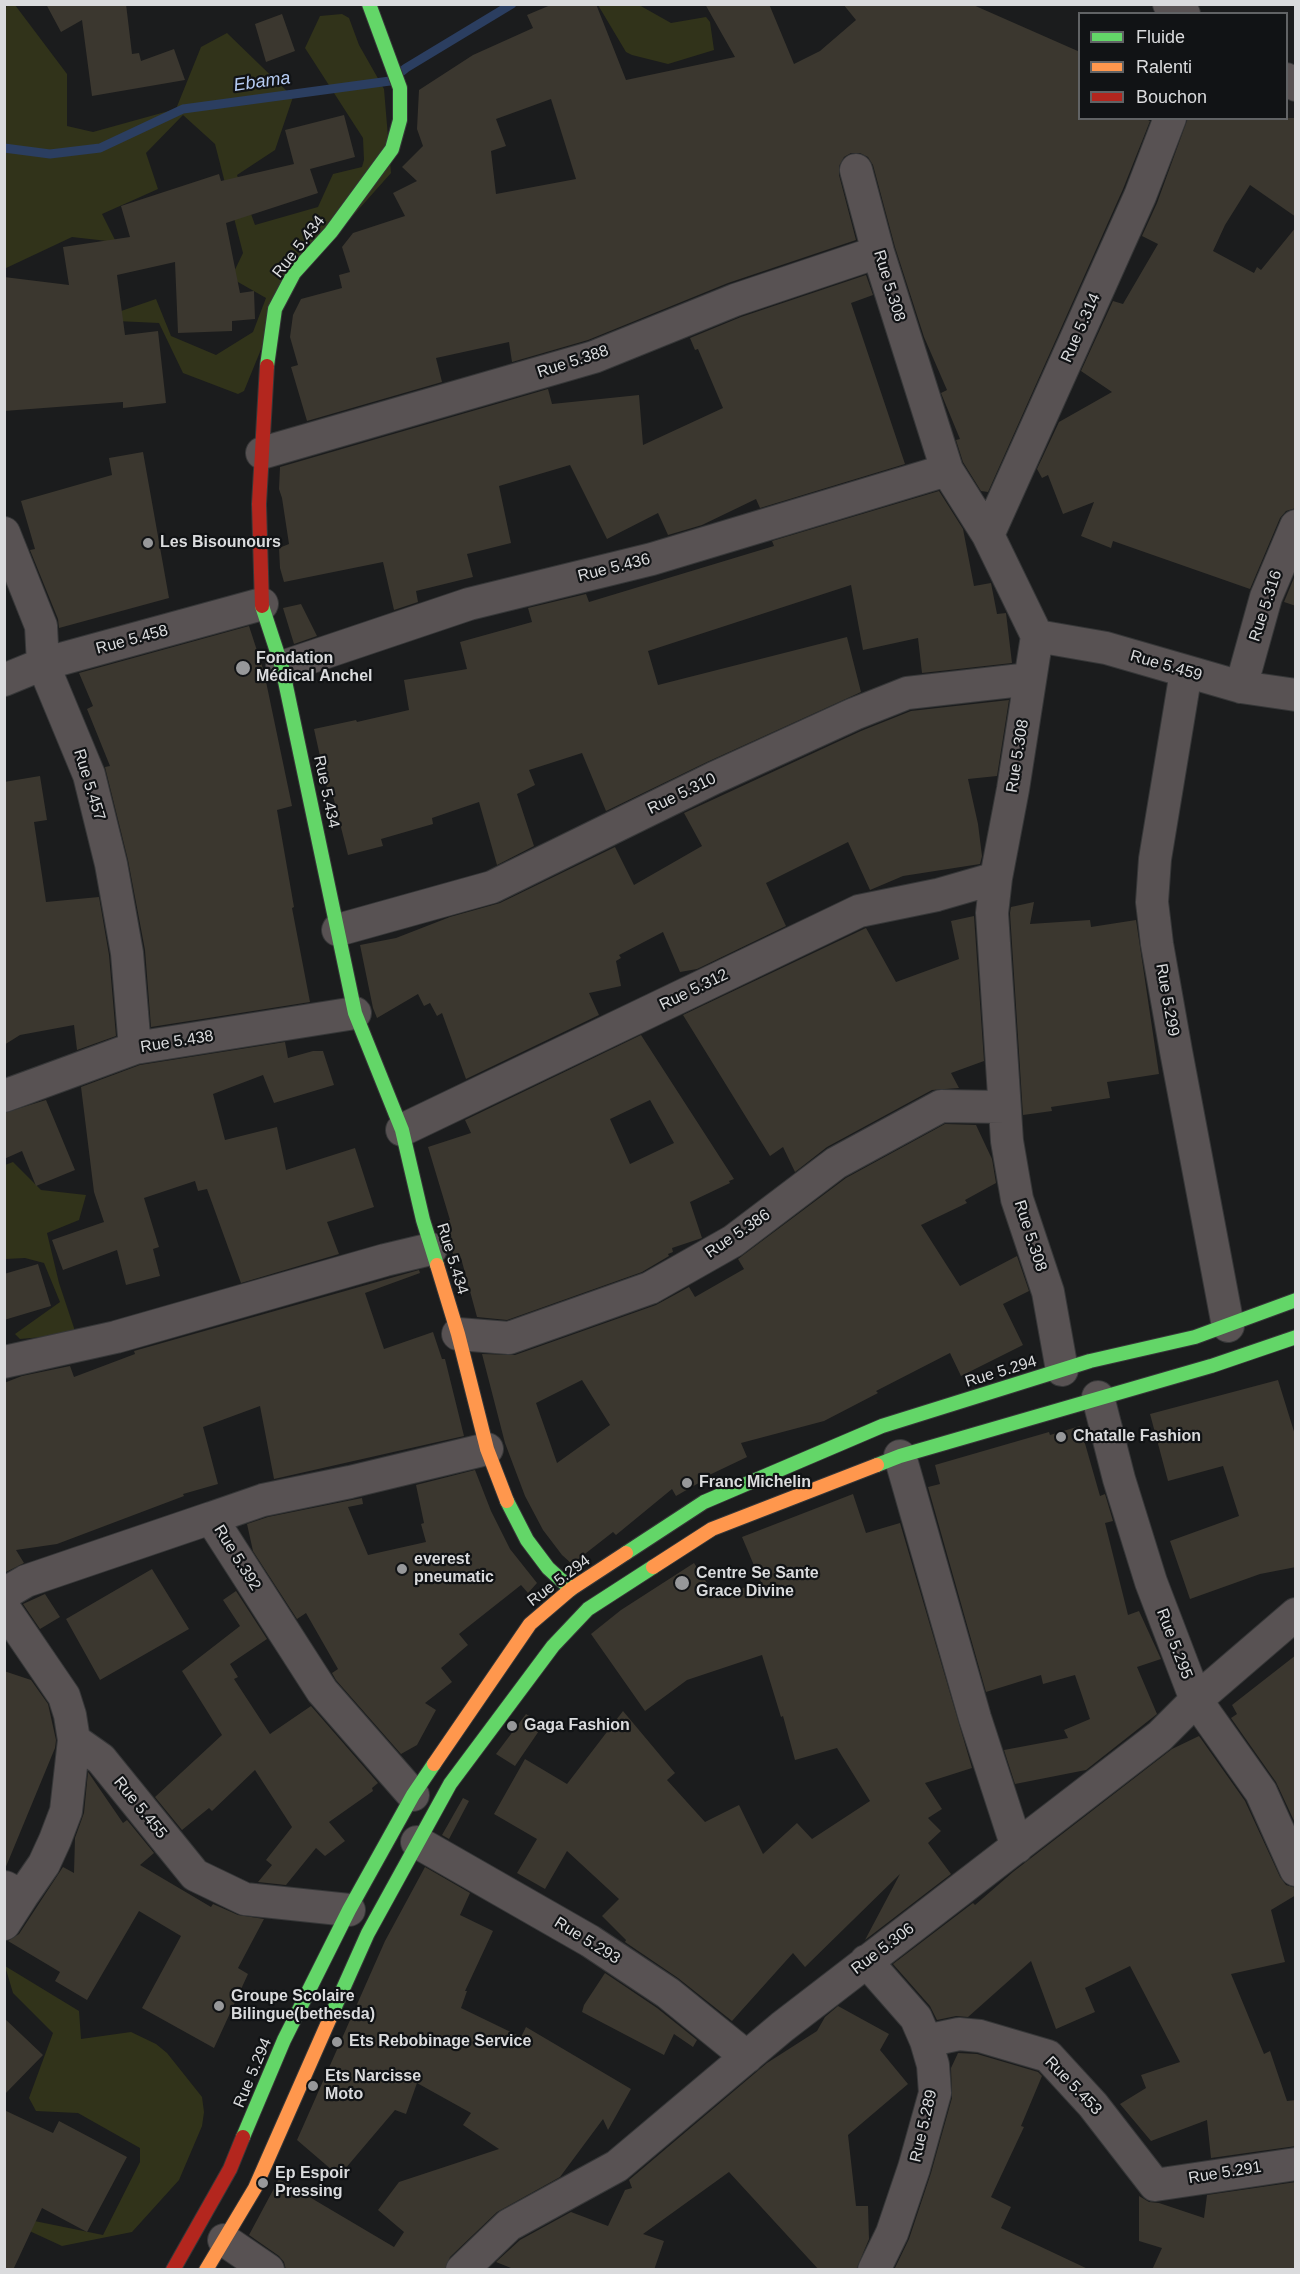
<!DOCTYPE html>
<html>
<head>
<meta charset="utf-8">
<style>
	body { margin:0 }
	#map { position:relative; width:1300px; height:2274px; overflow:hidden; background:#1b1c1d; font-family:Helvetica,sans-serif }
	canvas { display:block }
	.frame { position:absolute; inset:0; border:6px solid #dadbdd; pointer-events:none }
	.legend { position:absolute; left:1078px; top:12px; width:210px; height:108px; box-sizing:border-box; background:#111315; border:2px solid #616365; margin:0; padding:8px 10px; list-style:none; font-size:18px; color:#dadbdd }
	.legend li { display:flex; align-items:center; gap:12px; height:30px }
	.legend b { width:30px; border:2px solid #616365 }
</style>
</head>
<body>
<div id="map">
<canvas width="1300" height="2274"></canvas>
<div class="frame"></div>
<ul class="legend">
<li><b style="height:8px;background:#63d668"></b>Fluide</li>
<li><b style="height:8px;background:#ff974d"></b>Ralenti</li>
<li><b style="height:8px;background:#b3261e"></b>Bouchon</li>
</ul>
</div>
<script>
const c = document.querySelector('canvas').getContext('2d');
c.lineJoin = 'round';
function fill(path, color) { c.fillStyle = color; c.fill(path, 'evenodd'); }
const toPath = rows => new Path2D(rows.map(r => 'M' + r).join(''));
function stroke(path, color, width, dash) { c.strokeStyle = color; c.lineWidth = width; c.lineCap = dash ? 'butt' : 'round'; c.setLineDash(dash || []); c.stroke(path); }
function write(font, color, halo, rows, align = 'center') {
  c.font = font + ' Helvetica,sans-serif'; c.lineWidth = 4.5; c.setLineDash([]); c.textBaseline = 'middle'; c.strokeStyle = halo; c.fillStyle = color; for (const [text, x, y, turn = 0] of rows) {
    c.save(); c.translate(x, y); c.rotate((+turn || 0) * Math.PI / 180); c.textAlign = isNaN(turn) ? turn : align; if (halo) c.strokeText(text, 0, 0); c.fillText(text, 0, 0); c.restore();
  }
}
fill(toPath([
	[7,5,15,5,67,74,67,126,93,132,176,109,201,47,227,33,293,97,275,150,237,175,255,225,318,207,333,174,362,167,364,160,363,138,305,48,320,16,342,14,349,18,359,45,384,89,391,173,284,293,244,391,238,394,183,373,159,323,95,320,156,299,171,336,216,355,253,332,266,298,231,278,243,253,215,144,183,115,146,153,158,189,102,214,116,242,72,237,4,269,4,14],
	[598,5,639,5,671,23,706,17,710,22,714,50,668,64,632,55,626,52],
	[13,1162,41,1190,86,1195,79,1220,47,1233,59,1283,76,1334,20,1339,15,1334,60,1302,44,1263,25,1258,5,1259,5,1165],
	[5,1966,79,2011,81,2039,131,2032,156,2044,167,2053,202,2097,204,2112,202,2126,179,2180,132,2232,62,2246,10,2222,5,2215,103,2235,140,2162,140,2148,78,2113,36,2111,29,2098,53,2033,13,1993]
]), '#31331a');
stroke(toPath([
	[4,148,50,154,100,148,183,109,390,81,406,68,512,4]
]), '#2b3e60', 9);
fill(toPath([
	[46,4,126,4,132,54,139,53,141,61,174,49,185,80,92,96,82,20,61,32],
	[553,4,596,4,626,80,735,57,705,4,769,4,794,64,820,51,856,20,843,4,971,4,1080,52,1080,118,1144,118,1150,121,1123,189,988,492,981,491,963,462,956,440,960,439,941,393,947,390,924,337,895,247,873,165,868,157,860,153,851,153,844,157,839,166,839,175,856,240,728,283,588,340,512,362,509,342,436,358,442,382,307,421,291,367,298,365,290,337,293,315,301,299,342,288,339,275,350,272,342,247,353,233,405,216,393,193,417,181,402,167,423,146,417,129,419,90,473,55,533,28,527,15],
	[551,99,576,179,496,194,491,151,506,146,496,119],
	[282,14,295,51,266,62,255,24],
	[344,115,355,157,310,169,318,193,226,223,240,293,254,291,255,319,232,321,232,331,178,333,175,262,117,275,125,335,158,331,166,403,123,408,123,402,4,411,4,277,69,285,63,247,130,237,121,206,219,174,221,181,294,164,285,130],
	[1188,118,1296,118,1296,217,1250,185,1225,225,1213,251,1254,273,1257,267,1261,270,1296,227,1296,508,1286,511,1280,518,1250,589,1113,541,1111,548,1081,536,1094,502,1063,514,1048,475,1042,478,1037,469,1059,422,1112,392,1081,371,1113,301,1123,304,1158,244,1142,236,1157,203],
	[866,275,873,295,851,303,905,464,760,508,756,499,702,525,668,535,658,513,607,539,570,465,499,486,511,543,467,554,473,577,416,591,418,602,394,610,383,562,284,582,280,568,279,548,289,544,282,498,279,489,280,467,548,389,552,404,639,395,643,445,723,408,698,349,695,350,690,338,741,317],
	[143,452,169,598,59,628,58,619,30,550,35,549,21,501,112,475,109,458],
	[939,491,963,529,974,586,991,583,997,614,1006,613,1012,663,922,673,918,638,863,650,851,585,648,651,658,685,847,637,861,692,707,762,606,811,582,753,529,770,535,785,517,794,534,846,497,865,479,802,432,818,433,824,381,839,383,846,348,855,333,796,329,797,314,729,356,720,357,722,409,710,404,680,467,669,460,642,532,622,528,608,586,594,589,602,774,546,772,541],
	[1296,573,1296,606,1284,602],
	[301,604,317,636,294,644,283,608],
	[249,626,264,672,292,806,277,810,294,907,292,908,310,1002,151,1027,145,950,128,860,105,767,110,766,87,709,93,706,79,673],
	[1009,700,997,776,968,779,978,824,982,856,980,864,903,876,870,890,848,842,766,883,786,926,697,969,680,972,663,932,619,955,621,958,616,961,621,986,589,993,599,1015,466,1079,442,1013,437,1016,430,1003,424,1006,418,994,377,1018,373,1008,360,945,396,938,450,917,500,903,615,847,634,885,702,846,684,813,861,731,911,711],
	[40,776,47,820,34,822,46,902,99,897,109,955,116,1036,77,1050,74,1025,20,1035,4,1045,4,782],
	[1034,902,1030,924,1090,920,1091,927,1136,920,1159,1074,1107,1082,1110,1098,1051,1107,1052,1111,1023,1115,1010,913,1011,907],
	[974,916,984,1061,951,1073,959,1088,932,1090,827,1147,795,1172,783,1147,770,1156,683,1015,866,928,896,982,959,959,951,921],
	[641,1035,734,1179,729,1181,730,1183,690,1202,702,1238,672,1248,673,1252,668,1254,669,1256,642,1272,507,1320,477,1317,461,1258,455,1260,448,1238,451,1236,445,1222,450,1220,428,1147,471,1133,465,1120],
	[650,1100,674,1143,630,1164,610,1119],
	[285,1042,288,1058,313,1051,323,1051,334,1085,274,1103,263,1075,213,1094,225,1140,277,1127,286,1170,355,1148,374,1207,327,1222,339,1254,241,1283,207,1189,198,1191,195,1181,144,1198,159,1247,153,1249,160,1276,126,1285,117,1250,63,1270,52,1240,104,1222,94,1192,81,1087,140,1065],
	[46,1100,75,1170,36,1186,22,1151,4,1159,4,1113],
	[945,1124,976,1125,992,1159,996,1183,965,1200,967,1203,921,1225,960,1286,1017,1256,1029,1291,1003,1304,1023,1345,961,1376,950,1353,876,1391,878,1393,824,1421,741,1443,747,1457,703,1478,704,1480,676,1496,672,1489,616,1535,613,1532,572,1564,562,1555,543,1530,525,1496,505,1443,482,1354,515,1355,656,1305,689,1287,695,1297,744,1269,738,1259,846,1178],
	[582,1380,610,1425,557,1463,536,1403],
	[38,1264,51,1306,4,1320,4,1274],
	[419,1270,420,1273,365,1293,384,1349,433,1332,442,1359,445,1359,464,1436,274,1479,260,1406,203,1427,218,1484,183,1494,184,1496,57,1544,16,1550,24,1563,4,1573,4,1383,22,1376,70,1366,74,1377,135,1354,134,1351],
	[1278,1380,1296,1438,1296,1567,1260,1574,1190,1599,1170,1541,1239,1516,1223,1466,1168,1481,1150,1414],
	[1080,1426,1100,1496,1105,1494,1113,1521,1105,1523,1128,1615,1139,1611,1161,1659,1137,1667,1157,1714,1086,1770,1015,1784,1004,1750,1068,1738,1064,1730,1090,1719,1075,1675,1043,1684,1041,1675,986,1692,928,1487,940,1484,935,1465,1049,1432,1050,1435],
	[475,1470,491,1511,510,1549,537,1583,528,1593,521,1585,459,1634,468,1645,441,1668,452,1682,425,1703,436,1710,417,1745,401,1754,336,1680,332,1673,338,1669,306,1613,297,1619,253,1551,247,1524,268,1517,362,1498,363,1504,348,1507,368,1555,426,1542,421,1524,424,1523,416,1485],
	[853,1494,866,1533,900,1523,972,1768,925,1783,942,1809,928,1818,941,1831,928,1843,951,1874,865,1940,900,1874,805,1967,793,1953,732,2021,678,1978,625,1942,626,1940,602,1916,619,1899,567,1851,545,1889,517,1873,537,1839,494,1814,525,1759,567,1784,623,1711,675,1773,667,1780,705,1822,739,1805,763,1854,797,1823,812,1839,870,1801,837,1748,795,1760,783,1716,781,1717,762,1655,687,1680,645,1711,591,1634,621,1610,694,1563,716,1597,761,1582,742,1537],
	[152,1569,189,1629,100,1680,66,1619],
	[236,1591,267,1639,230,1664,238,1677,234,1679,270,1734,311,1706,378,1783,372,1788,373,1791,329,1822,345,1841,325,1856,316,1848,286,1885,258,1882,272,1865,266,1860,292,1827,255,1770,212,1811,209,1808,182,1830,155,1797,222,1735,182,1671,240,1626,223,1600],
	[45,1594,60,1617,40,1629,23,1604],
	[1296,1655,1296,1825,1276,1782,1231,1718,1237,1714,1232,1705],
	[4,1671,31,1680,48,1704,56,1740,55,1748,5,1869],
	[526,1714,543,1725,515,1766,496,1754],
	[1199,1736,1245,1801,1280,1877,1286,1885,1296,1888,1296,1895,1271,1910,1285,1962,1231,1974,1264,2054,1270,2051,1287,2101,1296,2100,1296,2146,1211,2158,1207,2120,1151,2141,1120,2104,1146,2088,1141,2075,1180,2062,1130,1966,1085,1988,1095,2012,1056,2029,1031,1961,968,2017,956,2016,937,2020,930,2006,893,1964,973,1903,975,1905,1013,1872,1172,1749],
	[88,1772,123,1823,127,1820,154,1853,140,1865,211,1907,213,1904,238,1915,264,1919,238,1968,248,1974,214,2048,142,2008,181,1936,139,1911,87,2000,55,1981,60,1972,8,1941,19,1934,63,1867,74,1873,75,1838,84,1813],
	[463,1798,469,1801,449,1839,442,1835],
	[425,1867,470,1893,460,1915,493,1931,465,1991,467,1991,461,2008,521,2037,526,2027,631,2089,608,2130,603,2119,560,2177,497,2212,450,2257,445,2270,286,2270,284,2262,279,2256,249,2235,279,2179,394,2247,404,2232,378,2210,399,2182,499,2149,463,2125,471,2113,417,2083,406,2114,395,2110,339,2176,297,2140,385,1941],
	[605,1973,657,2008,697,2040,693,2047,674,2034,664,2055,582,2012,584,2005],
	[838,2006,889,2034,880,2050,908,2084,848,2135,856,2206,868,2206,869,2239,856,2270,819,2270,729,2172,643,2234,664,2241,654,2270,516,2270,496,2262,520,2240,571,2212,608,2226,625,2190,632,2188,629,2180,767,2063,817,2031,825,2017],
	[4,2018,43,2055,4,2095],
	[958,2053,977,2054,1038,2072,1042,2076,1021,2126,1024,2127,991,2197,1011,2207,1001,2228,1090,2270,894,2270,909,2239,931,2173,952,2098,951,2068],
	[4,2110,53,2133,59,2121,127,2157,87,2232,42,2208,13,2270,4,2270],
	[1296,2182,1296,2270,1152,2270,1162,2248,1139,2241,1139,2196,1149,2202,1159,2203,1204,2218,1207,2195]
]), '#3b372f');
const street = toPath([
	[1169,4,1184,14],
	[1286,79,1296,85],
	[856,170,878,252,947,470,988,535,1037,636,1013,789,996,878,992,913,1007,1141,1017,1199,1048,1292,1062,1370],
	[262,453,594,357,735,300,878,252],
	[4,533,41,626,43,664,89,775,111,864,127,953,135,1048],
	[988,535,1140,196,1170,118],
	[1037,636,1106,648,1241,687,1296,695],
	[282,667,469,604,652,559,947,470],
	[1186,672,1155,859,1152,902,1157,944,1176,1051,1228,1326],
	[4,680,43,664,262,604],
	[1241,687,1266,597,1296,526],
	[338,930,492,887,714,778,854,714,907,693,1030,679],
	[4,1096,135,1048,355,1013],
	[402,1130,859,911,937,895,996,878],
	[458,1334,509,1338,650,1288,733,1241,836,1163,941,1106,1004,1107],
	[4,1362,116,1337,385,1260,431,1249],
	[1098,1397,1119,1479,1151,1582,1196,1700,1261,1792,1296,1870],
	[900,1456,975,1718,1017,1847],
	[4,1594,26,1581,211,1518],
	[4,1608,64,1696,70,1715,74,1740,101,1759,195,1875,245,1899,349,1910],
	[413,1795,322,1691,211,1518,263,1500,350,1482,487,1449],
	[417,1842,590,1941,668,1993,747,2057],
	[22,1896,44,1864,55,1840,66,1811,74,1740],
	[4,1924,22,1896,5,1887],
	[866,1961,916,2018,926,2041,933,2065,935,2093,914,2168,892,2233,874,2270],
	[926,2041,959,2034,980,2036,1048,2056,1093,2105,1155,2185,1296,2164],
	[224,2240,268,2270],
	[462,2270,509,2225,617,2166,782,2027,1160,1736,1196,1700,1296,1614]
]);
const fast = toPath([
	[267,366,275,309,294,273,331,232,392,149,400,120,400,88,369,4],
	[262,606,282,667,355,1013,402,1130,423,1220,437,1265],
	[877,1465,900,1456,1211,1366,1296,1337],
	[507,1501,527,1540,548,1568,571,1589],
	[626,1553,704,1502,882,1426,1090,1361,1195,1337,1296,1300],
	[330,2018,368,1933,450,1784,553,1646,588,1609,653,1567],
	[243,2137,284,2040,349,1910,413,1795,434,1764]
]);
const slow = toPath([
	[437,1265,458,1334,487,1449,507,1501],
	[653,1567,712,1529,877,1465],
	[434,1764,530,1624,571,1589,626,1553],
	[206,2270,255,2188,330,2018]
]);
const jam = toPath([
	[262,606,259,504,267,366],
	[173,2270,230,2169,243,2137]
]);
stroke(street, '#363738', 34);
stroke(fast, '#363738', 16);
stroke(slow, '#363738', 16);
stroke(jam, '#363738', 16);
stroke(street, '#585253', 32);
stroke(fast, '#63d668', 14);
stroke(slow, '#ff974d', 14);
stroke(jam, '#b3261e', 14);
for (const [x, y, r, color] of [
	[148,543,6,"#97989a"],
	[243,668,8,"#97989a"],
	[1061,1437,6,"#97989a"],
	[687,1483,6,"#97989a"],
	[402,1569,6,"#97989a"],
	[682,1583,8,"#97989a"],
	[512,1726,6,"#97989a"],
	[219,2006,6,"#97989a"],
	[337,2042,6,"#97989a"],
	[313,2086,6,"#97989a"],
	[263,2183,6,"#97989a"]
]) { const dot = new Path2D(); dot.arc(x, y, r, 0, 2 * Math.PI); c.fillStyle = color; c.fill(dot); stroke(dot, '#111315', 2); }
write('16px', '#dadbdd', '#111315', [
	["Rue 5.434",299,247,-52],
	["Rue 5.308",889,286,73],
	["Rue 5.314",1081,328,-66],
	["Rue 5.388",573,362,-18],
	["Rue 5.436",614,568,-14],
	["Rue 5.316",1266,606,-72],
	["Rue 5.458",132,640,-15],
	["Rue 5.459",1166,666,16],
	["Rue 5.308",1018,756,-81],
	["Rue 5.457",89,785,73],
	["Rue 5.434",326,792,78],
	["Rue 5.310",682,794,-26],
	["Rue 5.312",694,990,-26],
	["Rue 5.299",1167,1000,80],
	["Rue 5.438",177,1042,-9],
	["Rue 5.386",738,1234,-34],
	["Rue 5.308",1030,1236,72],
	["Rue 5.434",452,1259,73],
	["Rue 5.294",1001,1372,-17],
	["Rue 5.392",237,1558,58],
	["Rue 5.294",559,1581,-37],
	["Rue 5.295",1174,1644,69],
	["Rue 5.455",140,1808,51],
	["Rue 5.293",587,1941,32],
	["Rue 5.306",883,1949,-37],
	["Rue 5.294",253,2073,-67],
	["Rue 5.453",1073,2086,46],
	["Rue 5.289",924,2126,-77],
	["Rue 5.291",1225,2173,-9]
]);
write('bold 16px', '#dadbdd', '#111315', [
	["Les Bisounours",160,543],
	["Fondation",256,659],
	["Médical Anchel",256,677],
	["Chatalle Fashion",1073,1437],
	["Franc Michelin",699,1483],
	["everest",414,1560],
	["pneumatic",414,1578],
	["Centre Se Sante",696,1574],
	["Grace Divine",696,1592],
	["Gaga Fashion",524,1726],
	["Groupe Scolaire",231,1997],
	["Bilingue(bethesda)",231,2015],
	["Ets Rebobinage Service",349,2042],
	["Ets Narcisse",325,2077],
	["Moto",325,2095],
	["Ep Espoir",275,2174],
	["Pressing",275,2192]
], 'left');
write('italic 18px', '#b6ccf3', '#111315', [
	["Ebama",262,82,-8]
]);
</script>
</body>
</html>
